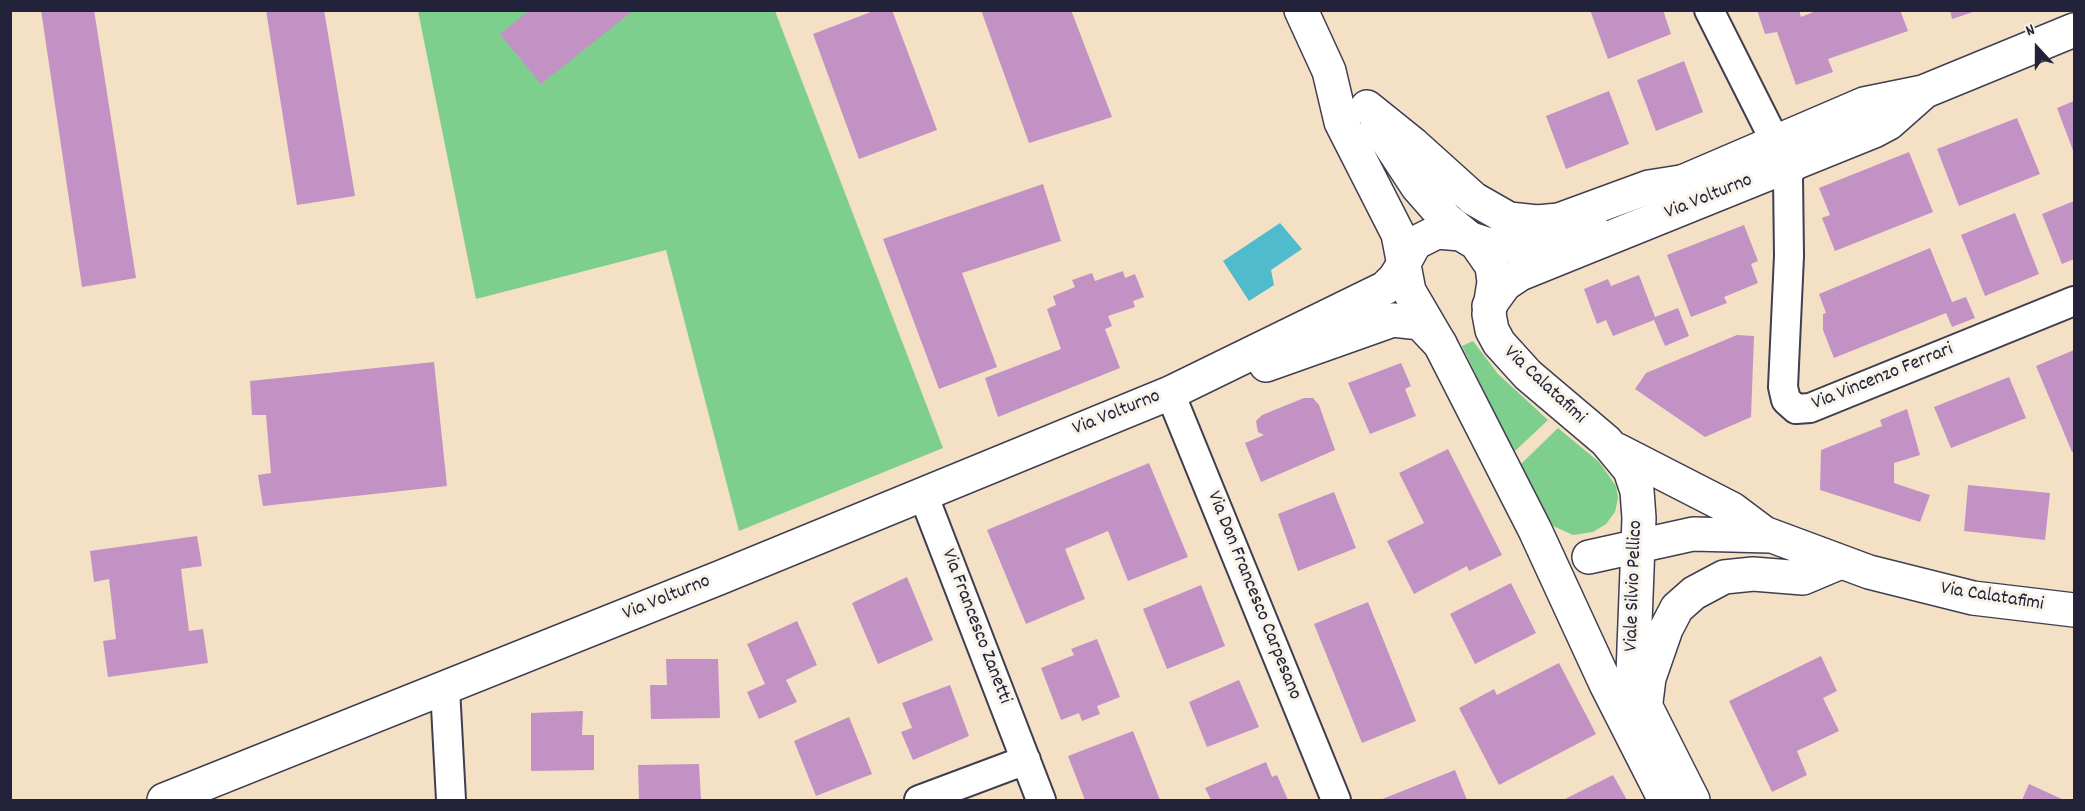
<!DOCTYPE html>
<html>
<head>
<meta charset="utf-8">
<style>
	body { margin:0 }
	#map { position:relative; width:2085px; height:811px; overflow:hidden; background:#f3e0c5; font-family:Dekko,sans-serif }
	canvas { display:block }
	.frame { position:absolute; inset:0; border:12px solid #22223b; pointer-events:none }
	.north { position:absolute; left:2007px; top:18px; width:60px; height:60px; -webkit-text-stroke:4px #f7f3e8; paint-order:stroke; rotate:339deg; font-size:16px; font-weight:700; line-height:24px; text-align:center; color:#22223b }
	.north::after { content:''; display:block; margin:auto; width:21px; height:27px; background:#22223b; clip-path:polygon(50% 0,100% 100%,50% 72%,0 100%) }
</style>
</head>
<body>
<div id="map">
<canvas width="2085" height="811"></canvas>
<div class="frame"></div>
<div class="north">N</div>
</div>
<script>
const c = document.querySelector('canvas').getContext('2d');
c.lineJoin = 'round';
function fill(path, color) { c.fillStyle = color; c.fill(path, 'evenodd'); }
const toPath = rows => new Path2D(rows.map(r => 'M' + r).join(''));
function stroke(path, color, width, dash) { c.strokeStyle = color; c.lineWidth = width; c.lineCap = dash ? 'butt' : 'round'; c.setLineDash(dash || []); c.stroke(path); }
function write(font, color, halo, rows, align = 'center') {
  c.font = font + ' Dekko,sans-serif'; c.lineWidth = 6; c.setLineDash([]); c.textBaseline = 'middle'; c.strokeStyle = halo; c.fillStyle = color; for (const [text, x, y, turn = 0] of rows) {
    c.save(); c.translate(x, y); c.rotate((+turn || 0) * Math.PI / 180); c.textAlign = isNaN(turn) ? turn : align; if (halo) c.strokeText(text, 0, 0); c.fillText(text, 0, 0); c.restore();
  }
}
fill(toPath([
	[418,11,775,11,943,448,739,531,666,250,476,299],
	[1473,341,1498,374,1548,420,1514,452,1462,346],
	[1558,428,1599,462,1616,486,1618,498,1615,512,1606,524,1593,532,1573,535,1553,526,1521,464]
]), '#7ece8e');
fill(toPath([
	[1280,223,1302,249,1271,270,1274,285,1249,301,1223,261]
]), '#50bbcc');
fill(toPath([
	[41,10,94,10,136,278,82,287],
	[266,10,324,10,355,196,297,205],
	[530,10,574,10,576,13,579,10,634,10,541,84,500,34],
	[876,10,892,10,937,130,859,159,813,34],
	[981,10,1071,10,1112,117,1029,143],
	[1590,10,1663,10,1671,34,1608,59],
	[1757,10,1799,10,1801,17,1818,10,1900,10,1908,31,1828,59,1833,72,1796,85,1777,32,1765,34],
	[1950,10,1976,10,1976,11,1952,19],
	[1684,61,1703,112,1656,131,1637,80],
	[1609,91,1629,144,1566,169,1546,116],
	[2074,101,2074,153,2057,108],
	[2017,118,2040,174,1959,206,1937,149],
	[1909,152,1933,212,1835,251,1822,218,1830,215,1819,188],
	[1043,184,1061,241,962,273,997,367,939,389,883,239],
	[2074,201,2074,259,2062,264,2042,214],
	[2015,213,2039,274,1985,296,1961,235],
	[1744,225,1758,261,1751,264,1758,283,1724,297,1727,303,1691,317,1667,255],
	[1930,248,1952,302,1966,297,1975,318,1952,327,1946,313,1834,358,1823,330,1823,314,1826,313,1819,294],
	[1123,271,1125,278,1135,274,1144,297,1133,301,1135,307,1108,316,1112,326,1105,329,1120,368,998,417,985,378,1061,349,1047,309,1056,305,1053,296,1075,287,1072,280,1092,273,1095,281],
	[1639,275,1655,317,1678,308,1689,336,1665,346,1654,320,1613,336,1606,320,1597,324,1584,289,1608,279,1611,286],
	[1737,335,1754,336,1751,417,1705,437,1635,389,1646,373],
	[2074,350,2074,451,2072,452,2036,366],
	[434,362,447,486,263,506,258,475,271,473,266,415,252,415,250,381],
	[1401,363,1411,386,1405,389,1416,416,1370,434,1348,383],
	[2009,377,2026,418,1951,448,1934,407],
	[1304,398,1313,398,1319,405,1335,450,1261,482,1245,443,1264,435,1258,432,1256,421,1262,415],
	[1907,409,1920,455,1894,463,1894,483,1930,495,1920,522,1820,490,1821,450,1882,426,1880,420],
	[1448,449,1502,555,1469,571,1467,566,1414,594,1387,541,1424,523,1399,473],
	[1149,463,1188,557,1128,581,1108,531,1065,549,1085,599,1026,624,987,530],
	[1968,485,2050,493,2045,540,1964,531],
	[1334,492,1356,548,1298,571,1278,514],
	[197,536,202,566,181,569,189,631,203,629,208,663,108,677,103,641,116,639,109,579,94,582,90,551],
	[907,577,933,640,878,664,852,603],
	[1511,583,1536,633,1475,664,1450,614],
	[1201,585,1225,646,1167,669,1143,609],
	[1368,602,1416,721,1362,743,1314,624],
	[797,621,817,665,786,680,797,702,759,719,747,692,765,684,747,644],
	[1097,639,1120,697,1097,706,1100,714,1082,721,1079,713,1061,720,1041,668,1074,655,1071,649],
	[1821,656,1837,691,1823,698,1839,731,1797,751,1807,775,1772,792,1729,701],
	[666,659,718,659,720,718,651,719,650,685,667,685],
	[1559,663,1596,734,1499,785,1459,708,1494,689,1497,695],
	[1239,680,1259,727,1207,747,1189,702],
	[950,685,969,736,913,760,901,732,912,728,902,703],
	[583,711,582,735,594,735,594,770,531,771,531,713],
	[849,717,872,774,816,796,794,741],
	[1133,731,1160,800,1085,800,1068,756],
	[1266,762,1272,777,1277,775,1288,800,1211,800,1205,788],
	[699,764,701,800,639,800,638,765],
	[1455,770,1467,800,1380,800],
	[1613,775,1627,800,1563,800],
	[2029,784,2064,800,2022,800]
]), '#c392c4');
const minor = toPath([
	[1709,10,1775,141],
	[1798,162,1791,168,1788,177,1789,256,1783,387,1786,400,1796,409,1810,408,2074,301],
	[1170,393,1336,800],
	[923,494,1041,800],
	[445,688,451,800],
	[919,800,1026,760]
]);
const tertiary = toPath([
	[1659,192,1864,104,1923,92,2074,30],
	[1471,239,1486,244,1512,246,1538,241,1590,222],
	[1489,306,1505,284,1520,274,1874,131,1889,123,1924,92],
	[1266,365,1393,320,1420,323,1440,344],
	[164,800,719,578,1170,393,1385,288,1395,278,1403,265]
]);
const secondary = toPath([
	[1301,10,1329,71,1341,122,1398,234,1409,291,1440,344,1535,530,1606,684,1665,800],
	[1367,107,1413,144,1474,199,1509,219,1537,222,1559,220,1649,187,1687,181],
	[1377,125,1417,186,1446,219,1469,238],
	[1403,265,1415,243,1437,232,1461,234,1476,243,1492,266,1494,282,1489,314,1492,330,1499,343,1528,375,1606,441,1630,470,1637,491,1639,518,1633,674,1645,705,1693,800],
	[1617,450,1732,509,1764,533,1869,572,1973,598,2074,610],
	[1589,557,1693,534,1770,536],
	[1646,702,1649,678,1666,629,1677,608,1694,593,1724,577,1753,574,1803,578,1841,562]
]);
stroke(minor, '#413e50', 32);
stroke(tertiary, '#413e50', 36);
stroke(secondary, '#413e50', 36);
stroke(minor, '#fff', 28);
stroke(tertiary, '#fff', 33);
stroke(secondary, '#fff', 33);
write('20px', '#22223b', '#f7f3e8', [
	["Via Volturno",1709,198,-22],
	["Via Vincenzo Ferrari",1883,378,-22],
	["Via Calatafimi",1544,386,43],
	["Via Volturno",1117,414,-22],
	["Viale Silvio Pellico",1635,586,-88],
	["Via Don Francesco Carpesano",1253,596,68],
	["Via Calatafimi",1992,598,9],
	["Via Volturno",667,599,-22],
	["Via Francesco Zanetti",975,627,69]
]);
</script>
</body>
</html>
